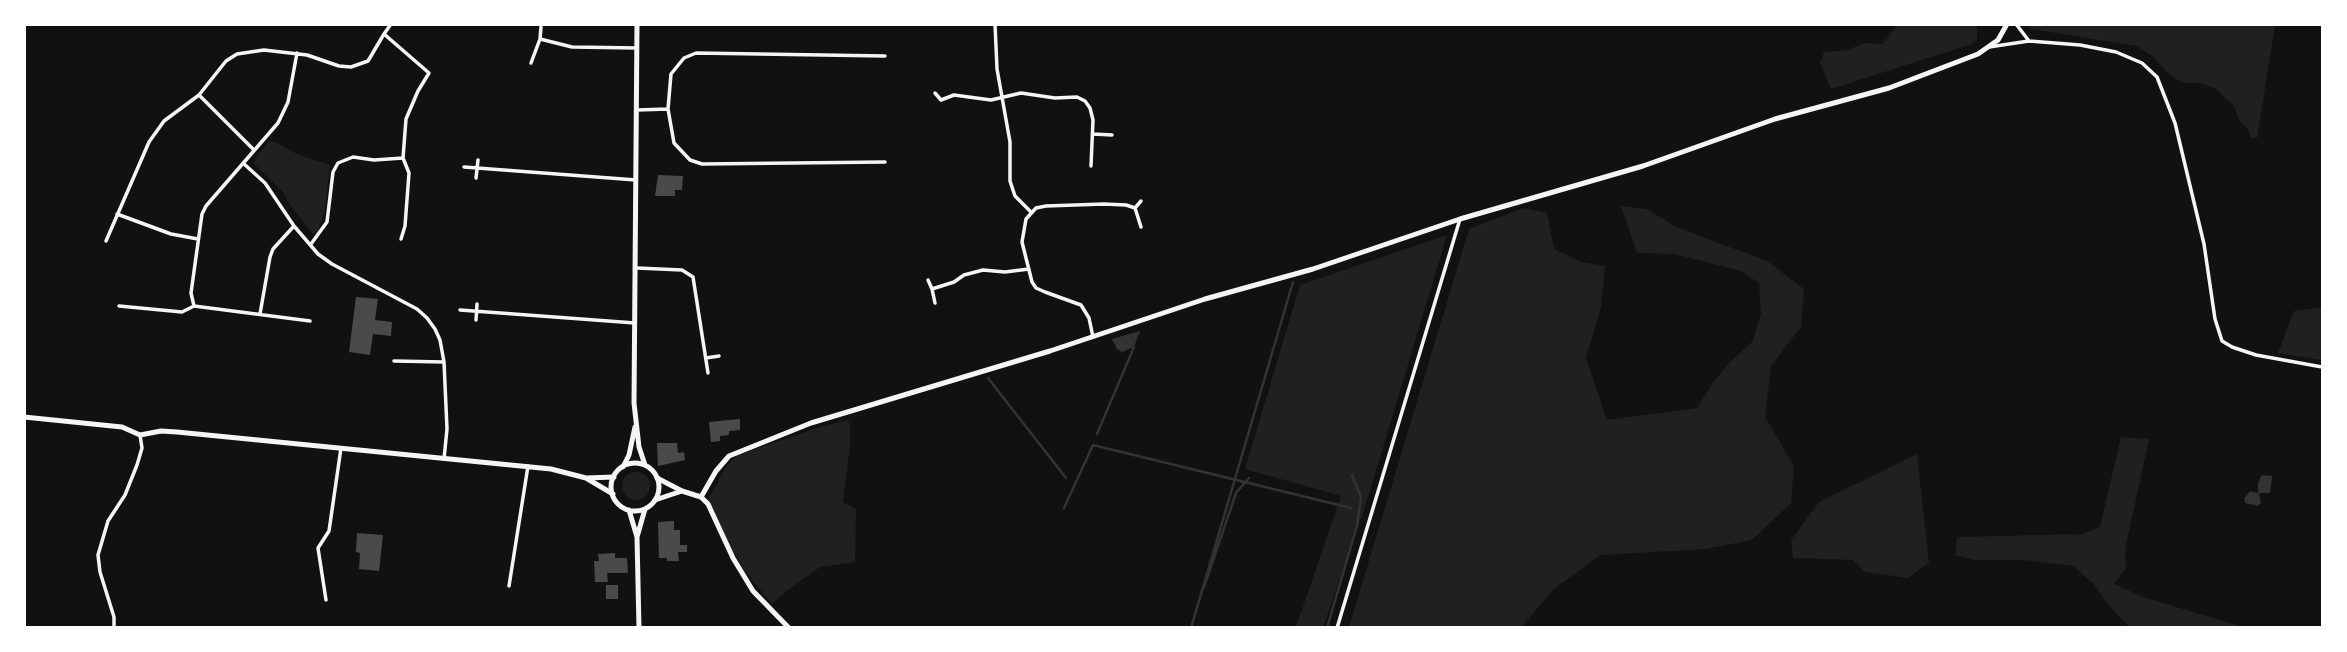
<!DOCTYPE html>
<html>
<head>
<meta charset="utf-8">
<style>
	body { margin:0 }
	#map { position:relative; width:2347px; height:652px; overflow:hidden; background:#111; font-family:"Titillium Web",sans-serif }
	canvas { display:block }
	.frame { position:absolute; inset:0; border:26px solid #fff; pointer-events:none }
</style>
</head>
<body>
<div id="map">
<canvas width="2347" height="652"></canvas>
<div class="frame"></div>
</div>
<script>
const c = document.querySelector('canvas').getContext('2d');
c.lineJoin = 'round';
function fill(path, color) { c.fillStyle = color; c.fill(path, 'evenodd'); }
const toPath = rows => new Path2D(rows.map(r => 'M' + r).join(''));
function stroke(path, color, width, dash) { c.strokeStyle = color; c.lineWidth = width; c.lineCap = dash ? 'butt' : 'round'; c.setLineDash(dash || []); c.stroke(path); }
fill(toPath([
	[1897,25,1977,25,1977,40,1972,44,1831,89,1820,63,1824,52,1848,50,1864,43,1883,44],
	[2028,25,2275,25,2257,138,2250,138,2249,131,2239,120,2234,106,2216,89,2200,83,2184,83,2171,76,2151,55,2137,46,2031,29],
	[269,141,275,142,299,155,330,165,325,211,317,233,312,233,290,205,283,192,254,164,256,157],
	[1621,206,1647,209,1676,227,1767,261,1804,289,1801,327,1771,366,1765,417,1794,466,1791,503,1752,540,1706,549,1601,555,1555,588,1521,627,1349,627,1469,229,1524,208,1547,213,1554,249,1581,262,1605,266,1601,307,1586,358,1607,420,1697,408,1714,381,1730,362,1753,341,1761,313,1759,283,1741,271,1675,254,1637,253],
	[1447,235,1366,504,1323,627,1296,627,1341,496,1245,469,1300,285],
	[2322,307,2322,360,2278,353,2294,311],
	[848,420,850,426,850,446,843,502,856,509,855,562,820,567,786,591,772,604,746,573,723,535,708,500,727,465,738,455,817,428],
	[2121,437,2149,439,2125,550,2126,568,2114,584,2143,597,2243,627,2129,627,2105,601,2094,584,2073,566,2023,560,1975,560,1955,555,1957,537,2082,534,2100,527],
	[1917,454,1929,563,1908,578,1865,572,1853,560,1793,558,1791,540,1819,502],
	'622 486a14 14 0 1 1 28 0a14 14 0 1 1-28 0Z'
]), '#202020');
fill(toPath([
	[1140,331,1134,347,1122,352,1117,349,1112,339],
	[2262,475,2272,476,2270,493,2259,493,2261,503,2258,506,2245,503,2244,499,2250,491,2258,493,2258,483]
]), '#333');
stroke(toPath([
	[988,378,1066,478],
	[1097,434,1134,347],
	[1064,508,1093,445,1351,508],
	[1204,587,1236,493,1249,478],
	[1191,628,1293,282],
	[1327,628,1357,526,1361,497,1352,475]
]), '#333', 2.5);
fill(toPath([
	[658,175,683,176,682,190,675,190,675,196,655,196],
	[356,297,378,299,375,320,392,322,391,336,373,334,370,355,349,352],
	[740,419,740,430,729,431,729,435,720,436,720,441,711,442,709,422],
	[657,443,677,443,678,453,684,452,685,460,658,466],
	[674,521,674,530,680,530,680,545,687,545,687,552,678,552,679,561,667,561,667,558,659,558,658,522],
	[357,533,383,535,379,571,359,569,360,553,356,552],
	[615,553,615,558,627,558,628,573,607,573,608,582,595,582,594,561,599,561,598,554],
	[606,585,618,585,618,599,606,599]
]), '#4a4a4a');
stroke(toPath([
	[995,24,997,69,1010,142,1010,181,1015,196,1031,212],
	[2016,24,2029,41],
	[384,34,391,24],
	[540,39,541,27],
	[1989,47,2029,41,2080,45,2116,52,2142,63,2157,77,2175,123,2204,244,2215,319,2222,341,2232,347,2256,355,2322,367],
	[885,56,696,53,684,58,671,74,668,109,674,143,690,160,702,164,885,162],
	[531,63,540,39,572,47,637,48],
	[935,93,941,100,954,95,991,100,1021,93,1055,98,1077,97,1085,101,1090,108,1093,120,1091,166],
	[199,95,254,150],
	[637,110,668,109],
	[1093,134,1112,135],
	[243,163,265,183,294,226,318,254,332,264,417,309,427,318,435,329,440,340,444,362],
	[464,167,636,180],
	[476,178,478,160],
	[1135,208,1141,227],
	[117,214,171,234,198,239],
	[106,241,149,142,164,121,199,95,226,61,237,54,264,50,307,55,339,66,351,67,368,61,384,34,429,73,418,91,406,119,403,158,409,173,405,226,401,239],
	[311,244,327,222,333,172,338,163,353,157,374,160,403,158],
	[637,268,682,270,693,277,708,373],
	[928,280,932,289],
	[935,303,932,289,954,282,964,275,983,270,1005,272,1029,269],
	[119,306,182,312,194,306,310,321],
	[194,306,191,293,202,214,206,206,278,123,288,102,297,53],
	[460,310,635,323],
	[260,314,270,257,273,249,294,226],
	[476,320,477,304],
	[1093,337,1089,318,1081,305,1045,292,1036,288,1032,282,1022,242,1026,219,1036,208,1046,206,1104,204,1126,205,1135,208,1141,201],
	[706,358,719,356],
	[394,361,444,362,447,429,444,459],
	[509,586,528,466],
	[326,600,318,548,329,531,341,448],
	[114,628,114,617,100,572,98,555,108,521,125,495,137,465,142,448,140,435],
	[1337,628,1460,219]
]), '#f5f5f5', 3.5);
stroke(toPath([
	[24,417,122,427,140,435,161,431,177,432,551,469,586,478,613,494],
	[586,478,614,477],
	[657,478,682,491,701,497,708,504,733,558,753,591,789,628],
	[701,497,716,471,729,456,811,423,1050,351,1205,299,1313,269,1460,219,1643,166,1775,119,1889,88,1978,54,1998,40,2007,24],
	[655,500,682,491]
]), '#f5f5f5', 5);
stroke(toPath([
	[637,24,634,403,639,447,645,465],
	'611 487a24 24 0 1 1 48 0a24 24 0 1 1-48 0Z',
	[623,467,629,455,635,427],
	[629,510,637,537,639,628],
	[637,537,645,509]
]), '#f5f5f5', 5);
</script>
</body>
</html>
